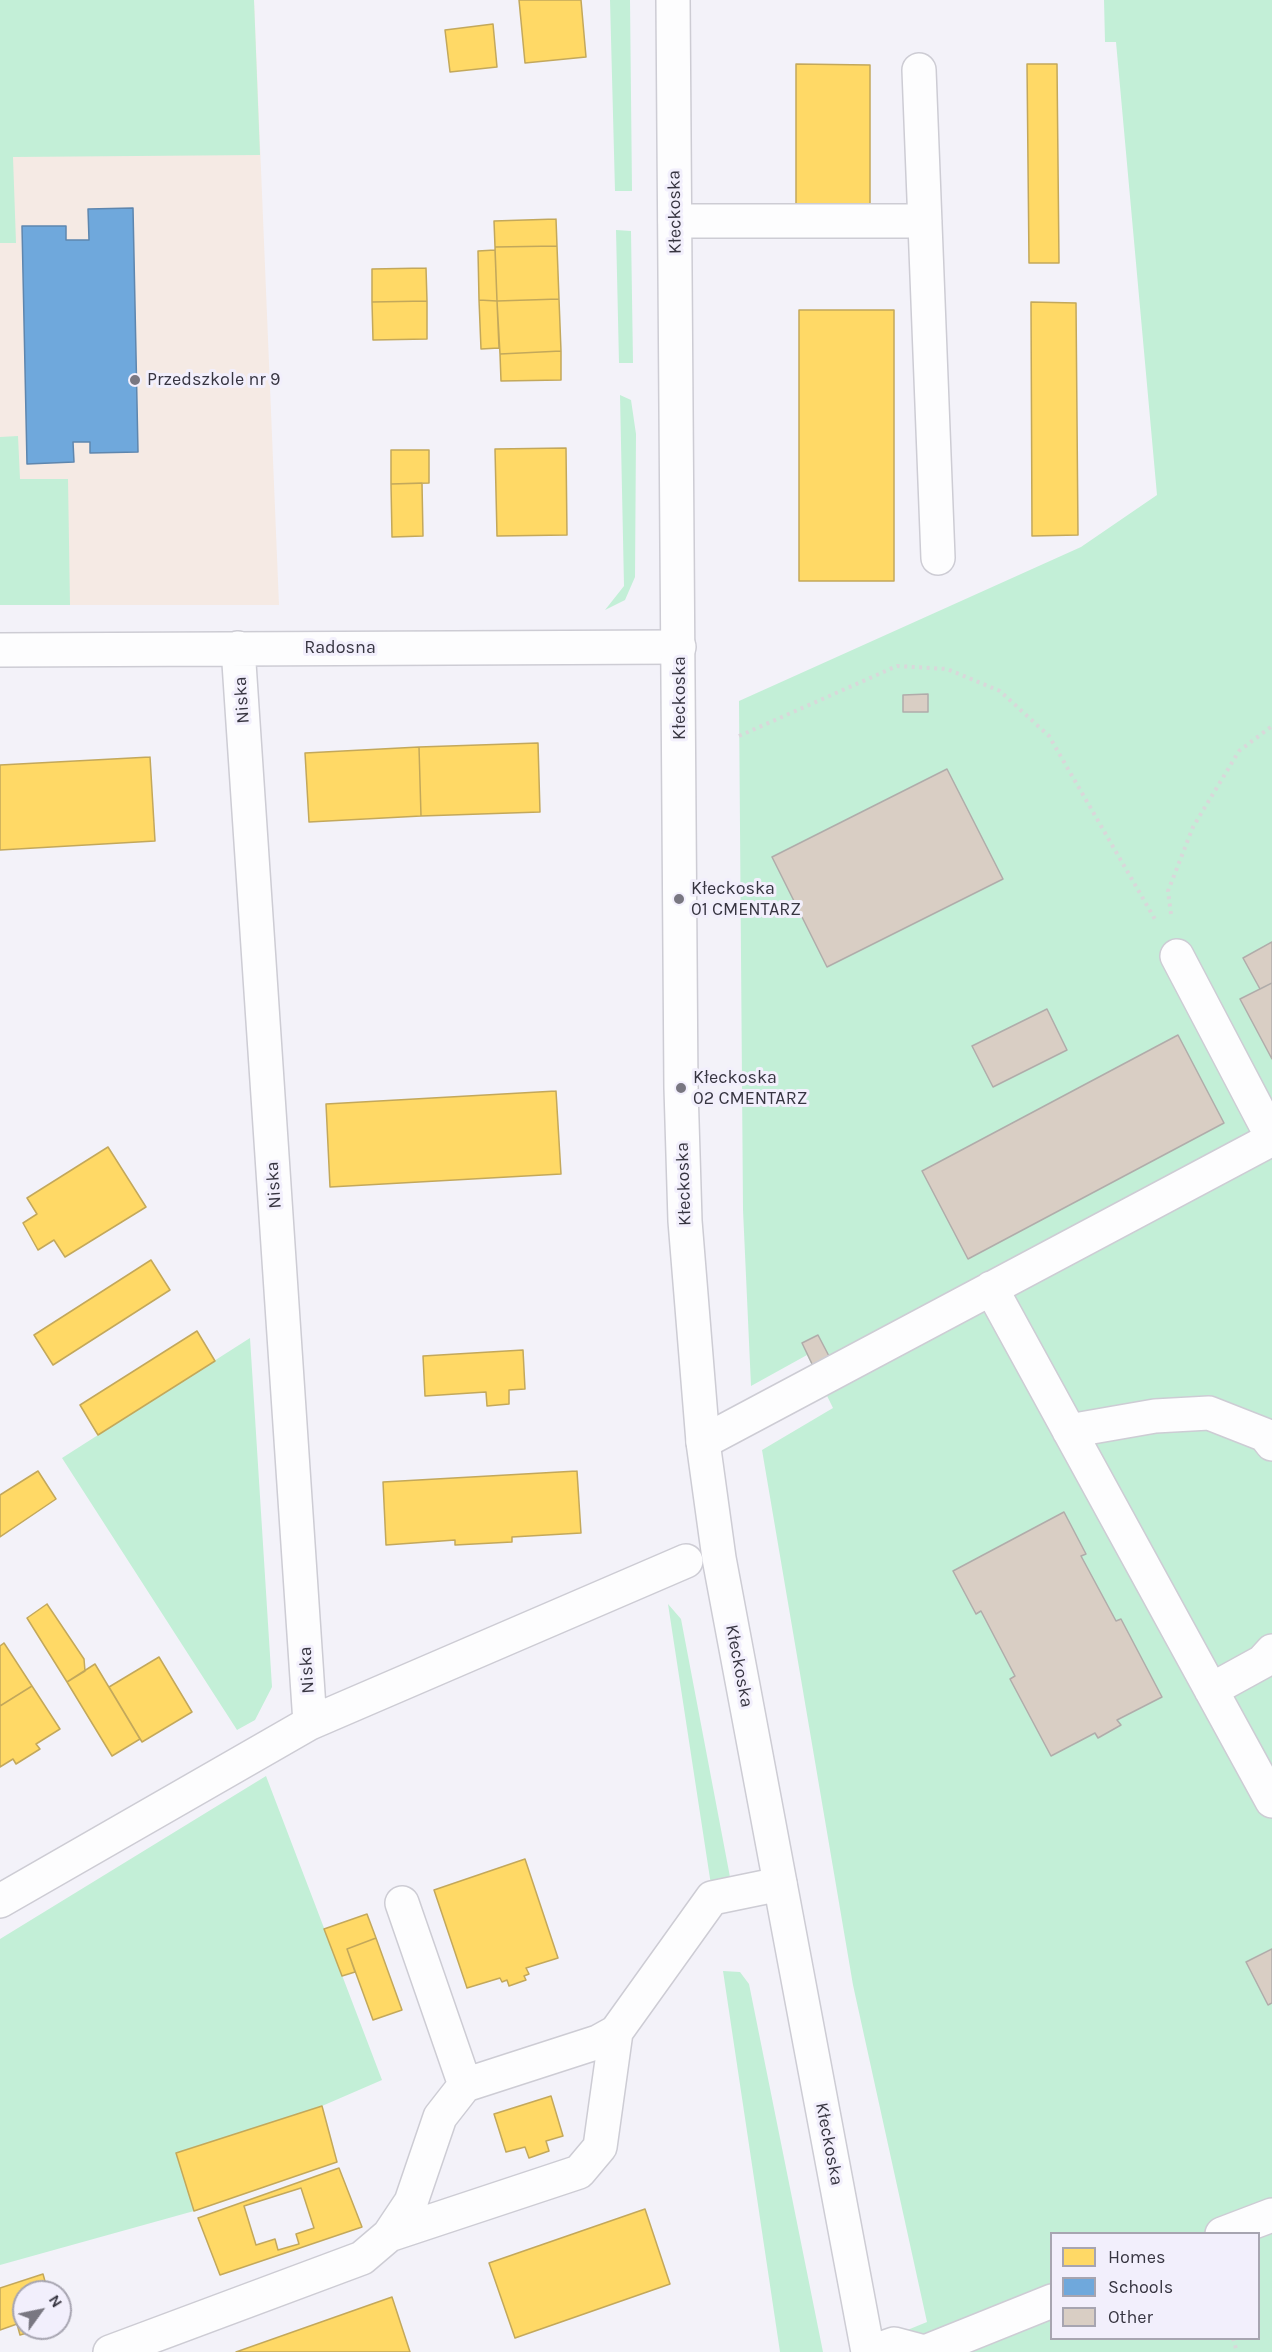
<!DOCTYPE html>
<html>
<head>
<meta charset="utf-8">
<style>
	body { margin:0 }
	#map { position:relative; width:1272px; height:2352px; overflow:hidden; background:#f3f2f9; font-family:Karla,sans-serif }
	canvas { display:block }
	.legend { position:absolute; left:1050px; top:2232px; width:210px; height:108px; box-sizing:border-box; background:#f2effc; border:2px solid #a7a5b1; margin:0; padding:8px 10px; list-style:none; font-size:18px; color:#373541 }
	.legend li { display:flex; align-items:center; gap:12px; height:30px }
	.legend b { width:30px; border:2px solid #a7a5b1 }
	.north { position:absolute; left:12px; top:2280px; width:60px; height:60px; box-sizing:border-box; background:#f2effc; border:2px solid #a7a5b1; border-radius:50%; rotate:57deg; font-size:16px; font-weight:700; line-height:24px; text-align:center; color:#373541 }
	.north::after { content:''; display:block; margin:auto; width:21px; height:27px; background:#797781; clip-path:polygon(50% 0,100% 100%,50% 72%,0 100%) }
</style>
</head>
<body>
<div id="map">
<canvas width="1272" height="2352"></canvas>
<ul class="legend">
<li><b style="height:16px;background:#ffd966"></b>Homes</li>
<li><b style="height:16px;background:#6fa8dc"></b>Schools</li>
<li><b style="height:16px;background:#d9cec4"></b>Other</li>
</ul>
<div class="north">N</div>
</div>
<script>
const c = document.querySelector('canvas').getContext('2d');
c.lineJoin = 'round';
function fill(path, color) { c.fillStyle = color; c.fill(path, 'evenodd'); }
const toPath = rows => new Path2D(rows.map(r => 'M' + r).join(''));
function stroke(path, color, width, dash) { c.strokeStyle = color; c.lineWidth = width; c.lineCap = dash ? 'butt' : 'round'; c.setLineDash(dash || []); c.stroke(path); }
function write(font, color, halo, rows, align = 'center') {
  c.font = font + ' Karla,sans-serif'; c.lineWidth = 6; c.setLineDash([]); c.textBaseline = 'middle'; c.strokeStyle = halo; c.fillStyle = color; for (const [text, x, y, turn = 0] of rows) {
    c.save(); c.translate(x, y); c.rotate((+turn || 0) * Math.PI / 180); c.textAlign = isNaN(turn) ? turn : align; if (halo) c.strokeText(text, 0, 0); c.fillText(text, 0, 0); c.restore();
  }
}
fill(toPath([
	[55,0,254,0,279,605,0,605,0,3]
]), '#f5eae4');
fill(toPath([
	[0,0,254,0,260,155,13,157,16,243,0,243],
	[610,0,630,0,632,191,615,191],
	[1104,0,1272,0,1272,2352,903,2352,900,2333,927,2322,853,1985,762,1450,833,1408,807,1355,751,1386,743,1210,739,701,1081,547,1157,495,1116,42,1105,42],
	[1052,2234,1258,2234,1258,2338,1052,2338],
	[616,230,631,231,633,363,619,363],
	[620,395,631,400,636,434,635,577,625,600,605,610,624,586],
	[18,436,20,479,68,479,70,605,0,605,0,437],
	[250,1338,272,1687,255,1720,237,1730,62,1458],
	[668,1604,681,1619,730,1877,711,1885],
	[266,1776,382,2080,322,2106,337,2162,194,2211,0,2265,0,1939],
	[723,1971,740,1972,749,1984,823,2352,780,2352]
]), '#c3efd7');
const homes = toPath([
	[519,0,581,0,586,57,525,63,519,0],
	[493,24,497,67,450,72,445,30,493,24],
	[796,64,870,65,870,210,796,209,796,64],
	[1027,64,1057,64,1059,263,1029,263,1027,64],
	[556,219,557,246,495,247,494,221,556,219],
	[557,246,559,299,497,301,495,247,557,246],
	[495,250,497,301,479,300,478,251,495,250],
	[426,268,427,301,372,302,372,269,426,268],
	[559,299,561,351,500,354,497,301,559,299],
	[479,300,497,301,499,348,481,349,479,300],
	[427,301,427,339,373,340,372,302,427,301],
	[1031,302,1076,303,1078,535,1032,536,1031,302],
	[799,310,894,310,894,581,799,581,799,310],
	[561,351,561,380,501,381,500,354,561,351],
	[566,448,567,535,497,536,495,449,566,448],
	[391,450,429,450,429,483,391,484,391,450],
	[422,483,423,536,392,537,391,484,422,483],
	[538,743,540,812,421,816,419,747,538,743],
	[419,747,421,816,309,822,305,753,419,747],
	[150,757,155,841,0,850,0,765,150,757],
	[556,1091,561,1174,330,1187,326,1104,556,1091],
	[108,1147,146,1207,65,1257,54,1240,38,1250,23,1223,37,1214,27,1198,108,1147],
	[151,1260,170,1290,53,1365,34,1335,151,1260],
	[197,1331,215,1361,98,1435,80,1405,197,1331],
	[523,1350,525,1389,509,1390,509,1404,487,1406,486,1392,425,1396,423,1356,523,1350],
	[38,1471,56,1499,0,1537,0,1495,38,1471],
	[577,1471,581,1533,512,1537,512,1542,455,1545,455,1540,386,1545,383,1482,577,1471],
	[47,1604,84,1659,85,1671,67,1682,27,1618,47,1604],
	[4,1643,32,1686,0,1706,0,1646,4,1643],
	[159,1657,192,1712,142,1742,109,1687,159,1657],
	[95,1664,140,1739,112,1756,67,1682,95,1664],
	[32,1686,60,1729,36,1744,40,1749,16,1764,13,1759,0,1767,0,1706,32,1686],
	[525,1859,558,1958,526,1968,529,1974,524,1976,526,1980,509,1986,507,1980,502,1982,500,1978,467,1988,434,1890,525,1859],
	[367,1914,376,1938,347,1949,355,1972,342,1976,324,1929,367,1914],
	[376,1938,402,2010,373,2020,347,1949,376,1938],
	[551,2096,563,2136,546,2141,549,2151,529,2158,525,2147,506,2152,494,2114,551,2096],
	[322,2106,337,2162,194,2211,176,2153,322,2106],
	[339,2168,362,2227,220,2275,198,2218,339,2168],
	[301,2188,314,2228,296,2234,299,2244,278,2250,275,2239,256,2245,244,2206,301,2188],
	[645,2209,670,2284,515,2338,489,2263,645,2209],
	[43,2274,48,2292,24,2292,24,2328,41,2329,20,2335,17,2324,0,2330,0,2288,43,2274],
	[392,2297,410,2352,236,2352,392,2297]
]);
fill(homes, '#ffd966');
stroke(homes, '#c3a85b', 1.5);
const schools = toPath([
	[133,208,138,452,90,453,90,442,73,442,74,462,27,464,22,226,66,226,66,240,89,240,88,209,133,208]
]);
fill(schools, '#6fa8dc');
stroke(schools, '#5e86ae', 1.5);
const building = toPath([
	[928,694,928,712,903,712,903,695,928,694],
	[947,769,1003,879,827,967,772,857,947,769],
	[1272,942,1272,983,1260,989,1243,958,1272,942],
	[1272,983,1272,1059,1240,999,1272,983],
	[1047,1009,1067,1050,993,1087,972,1046,1047,1009],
	[1178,1035,1224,1123,968,1259,922,1171,1178,1035],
	[818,1335,830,1358,813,1366,802,1343,818,1335],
	[1064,1512,1086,1554,1081,1556,1116,1621,1121,1619,1162,1697,1117,1720,1121,1725,1098,1738,1095,1733,1051,1756,1010,1679,1015,1676,981,1611,976,1614,953,1571,1064,1512],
	[1272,1949,1272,2003,1268,2005,1246,1962,1272,1949]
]);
fill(building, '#d9cec4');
stroke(building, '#b0acaa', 1.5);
const minor = toPath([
	[919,70,938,558],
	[675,221,925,221],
	[238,648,310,1723],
	[0,650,679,647],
	[1177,956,1272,1137],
	[991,1288,1272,1801],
	[1069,1431,1155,1416,1209,1413,1265,1435,1272,1444],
	[703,1442,1272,1139],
	[1211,1690,1262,1662,1272,1651],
	[0,1901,310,1723,686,1561],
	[402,1903,465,2085],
	[1222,2234,1272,2215],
	[389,2235,579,2172,600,2147,616,2032],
	[110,2352,362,2258,389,2235,411,2202,440,2117,465,2085,598,2042,616,2032,712,1898,780,1884],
	[871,2352,894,2344,924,2352],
	[925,2352,1052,2301]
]);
const major = toPath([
	[673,0,681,1088,685,1221,703,1442,719,1558,868,2352]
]);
stroke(minor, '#cdccd4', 36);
stroke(major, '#cdccd4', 36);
stroke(toPath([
	[739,736,897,666,947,669,1000,691,1049,736,1156,921],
	[1171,914,1168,891,1193,827,1239,751,1272,726],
	[1233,2338,1237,2352]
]), '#d9d8da', 4, [3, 4.5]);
stroke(minor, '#fdfdfe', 33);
stroke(major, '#fdfdfe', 33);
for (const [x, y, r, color] of [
	[135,380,6,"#797781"],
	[679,899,6,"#797781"],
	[681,1088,6,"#797781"]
]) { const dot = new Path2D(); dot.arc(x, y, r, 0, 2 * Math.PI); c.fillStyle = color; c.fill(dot); stroke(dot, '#f2effc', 2); }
write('18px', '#373541', '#f2effc', [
	["Kłeckoska",675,212,-91],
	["Radosna",340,648],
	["Kłeckoska",680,698,-90],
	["Niska",242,700,-94],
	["Kłeckoska",684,1184,-92],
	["Niska",274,1185,-94],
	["Kłeckoska",739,1666,79],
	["Niska",307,1670,-94],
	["Kłeckoska",829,2144,79]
]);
write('18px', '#373541', '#f2effc', [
	["Przedszkole nr 9",147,380],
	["Kłeckoska",691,889],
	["01 CMENTARZ",691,910],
	["Kłeckoska",693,1078],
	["02 CMENTARZ",693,1099]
], 'left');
</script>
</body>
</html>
